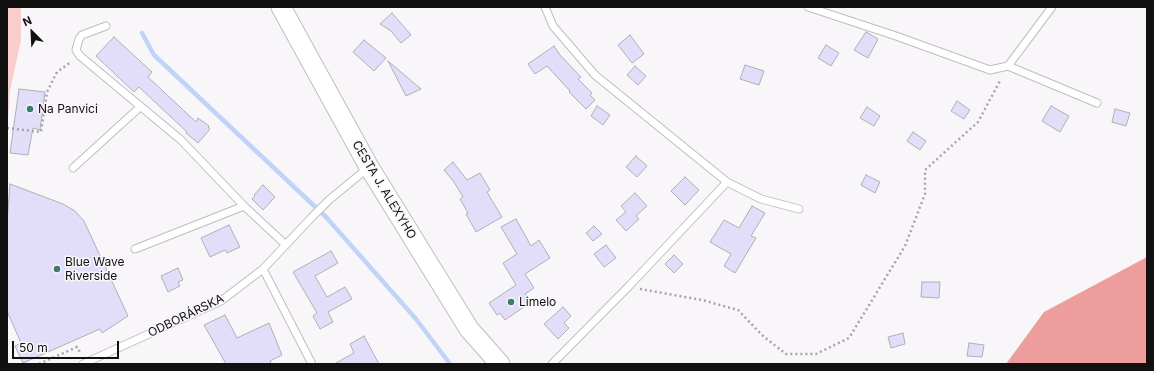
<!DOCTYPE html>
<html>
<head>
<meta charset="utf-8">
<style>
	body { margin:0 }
	#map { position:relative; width:1154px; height:371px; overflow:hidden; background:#f9f6fa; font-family:Inter,sans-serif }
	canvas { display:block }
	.frame { position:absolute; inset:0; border:8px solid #121112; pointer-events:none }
	.north { position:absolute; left:12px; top:12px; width:40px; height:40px; -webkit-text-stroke:3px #f9f6fa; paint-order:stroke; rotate:336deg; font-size:11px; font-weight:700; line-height:16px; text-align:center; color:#121112 }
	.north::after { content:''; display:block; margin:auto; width:14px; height:18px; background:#121112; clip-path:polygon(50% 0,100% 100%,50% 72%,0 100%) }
	.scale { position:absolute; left:12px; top:341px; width:107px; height:18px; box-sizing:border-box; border:2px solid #121112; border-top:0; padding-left:5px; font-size:12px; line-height:14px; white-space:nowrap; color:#121112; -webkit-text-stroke:3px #f9f6fa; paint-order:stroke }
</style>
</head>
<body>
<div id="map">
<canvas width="1154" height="371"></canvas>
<div class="frame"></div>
<div class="north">N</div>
<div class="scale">50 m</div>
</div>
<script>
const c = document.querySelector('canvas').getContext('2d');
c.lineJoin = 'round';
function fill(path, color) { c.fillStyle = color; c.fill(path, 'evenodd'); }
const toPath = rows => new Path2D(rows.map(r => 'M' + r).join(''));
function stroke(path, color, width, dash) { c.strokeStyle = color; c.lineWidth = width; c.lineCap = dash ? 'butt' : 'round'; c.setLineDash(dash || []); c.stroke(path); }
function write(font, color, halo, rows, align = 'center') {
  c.font = font + ' Inter,sans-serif'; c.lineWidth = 3; c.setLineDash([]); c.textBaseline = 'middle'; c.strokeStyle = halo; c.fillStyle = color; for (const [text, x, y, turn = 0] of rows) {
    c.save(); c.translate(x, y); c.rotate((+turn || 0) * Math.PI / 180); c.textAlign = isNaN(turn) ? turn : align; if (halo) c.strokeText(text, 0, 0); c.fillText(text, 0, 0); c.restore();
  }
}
fill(toPath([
	[7,7,21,7,21,40,10,91,7,136]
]), '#facccb');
fill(toPath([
	[1147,257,1147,364,1006,364,1044,312]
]), '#ec9d9c');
stroke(toPath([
	[142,33,154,55,326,217,416,319,450,364]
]), '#c0d4fa', 4.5);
const building = toPath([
	[392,13,411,35,401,43,391,31,380,24,392,13],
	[866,32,878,39,868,58,854,50,866,32],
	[630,35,644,54,632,63,618,45,630,35],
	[114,37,152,72,148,77,196,122,198,118,209,126,208,127,210,129,198,143,186,133,187,132,139,87,134,92,96,56,114,37],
	[364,40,386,58,374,71,353,52,364,40],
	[826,45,839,53,831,66,818,58,826,45],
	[554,46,560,55,581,77,578,79,592,93,590,95,595,100,586,109,569,92,570,91,547,66,535,74,528,64,554,46],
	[388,61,421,89,406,96,388,61],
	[745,65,764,71,759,85,740,79,745,65],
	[635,66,646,76,638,85,627,75,635,66],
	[19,89,45,92,40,130,33,128,28,155,10,153,19,89],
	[957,101,970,110,964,119,951,111,957,101],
	[597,106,610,115,603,125,591,116,597,106],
	[1051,106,1069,116,1060,132,1042,121,1051,106],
	[867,107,880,116,874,126,860,118,867,107],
	[1115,109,1130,113,1126,126,1112,122,1115,109],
	[913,132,926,141,920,150,907,141,913,132],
	[636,156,647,166,637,177,626,167,636,156],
	[453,162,467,180,480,173,490,190,487,192,502,217,476,232,466,214,468,213,460,199,463,197,454,182,444,170,453,162],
	[866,175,880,182,875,193,861,185,866,175],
	[685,177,699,190,685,205,671,191,685,177],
	[10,184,63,204,75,211,84,221,128,316,102,333,100,329,23,363,15,346,21,343,7,311,7,223,10,184],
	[263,185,275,197,263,210,252,199,255,196,254,195,263,185],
	[635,193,647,206,636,216,639,219,626,231,616,220,626,212,621,206,635,193],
	[752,206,765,213,751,236,756,238,735,273,724,266,731,254,710,242,724,220,739,228,752,206],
	[516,219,531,246,539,240,550,258,525,274,534,288,525,294,531,302,505,320,500,313,497,315,489,303,516,285,503,263,517,254,501,227,516,219],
	[229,225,240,247,227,253,225,250,210,257,201,238,229,225],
	[594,226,602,234,593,241,586,233,594,226],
	[606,245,616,258,604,267,594,254,606,245],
	[331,251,338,263,315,276,327,297,345,287,352,299,328,312,333,322,320,329,313,316,317,313,293,272,331,251],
	[674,255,683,264,674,273,665,264,674,255],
	[178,268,183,280,178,282,180,286,168,292,161,276,178,268],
	[922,282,940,282,939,298,921,297,922,282],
	[563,307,571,316,564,323,569,328,558,339,544,324,563,307],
	[225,315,237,338,269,323,282,355,270,361,271,364,226,364,204,325,225,315],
	[903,333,905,344,891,348,888,337,903,333],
	[364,336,379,364,334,364,354,353,350,344,364,336],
	[969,343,984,345,982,357,967,356,969,343]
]);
fill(building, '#e2ddf9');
stroke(building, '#b0afb3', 1);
const service = toPath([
	[545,7,553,26,595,75,727,182,761,199,799,209],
	[808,7,896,36,990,70,1008,66,1097,103],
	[106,26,82,35,79,39,76,50,80,56,181,140,244,206,286,245],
	[1008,66,1052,7],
	[73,168,140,107],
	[135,249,244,206],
	[263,269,312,364],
	[83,364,221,301,263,269,312,217,329,200,369,167],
	[552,364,630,285,727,182]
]);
const secondary = toPath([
	[281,7,369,167,469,329,500,364]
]);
stroke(service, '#c0bdc1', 9);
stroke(secondary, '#c0bdc1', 21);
stroke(toPath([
	[7,128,41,132,47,92,57,72,71,62],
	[640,289,702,300,738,310,763,336,786,354,816,354,849,338,905,246,925,194,925,170,978,122,1001,79],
	[39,364,77,347,81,354]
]), '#a6a4a7', 2.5, [2, 3]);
stroke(service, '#fff', 7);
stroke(secondary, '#fff', 19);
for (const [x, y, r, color] of [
	[30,109,4,"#3b7d6d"],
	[57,269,4,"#3b7d6d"],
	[511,302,4,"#3b7d6d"]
]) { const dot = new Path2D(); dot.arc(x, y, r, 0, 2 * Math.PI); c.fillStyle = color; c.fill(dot); stroke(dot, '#f9f6fa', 1.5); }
write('12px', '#121112', '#f9f6fa', [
	["Na Panvici",38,109],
	["Blue Wave",65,262],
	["Riverside",65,276],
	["Limelo",519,302]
], 'left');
write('12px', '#121112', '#f9f6fa', [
	["CESTA J. ALEXYHO",384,190,59],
	["ODBORÁRSKA",186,316,-26]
]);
</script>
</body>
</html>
